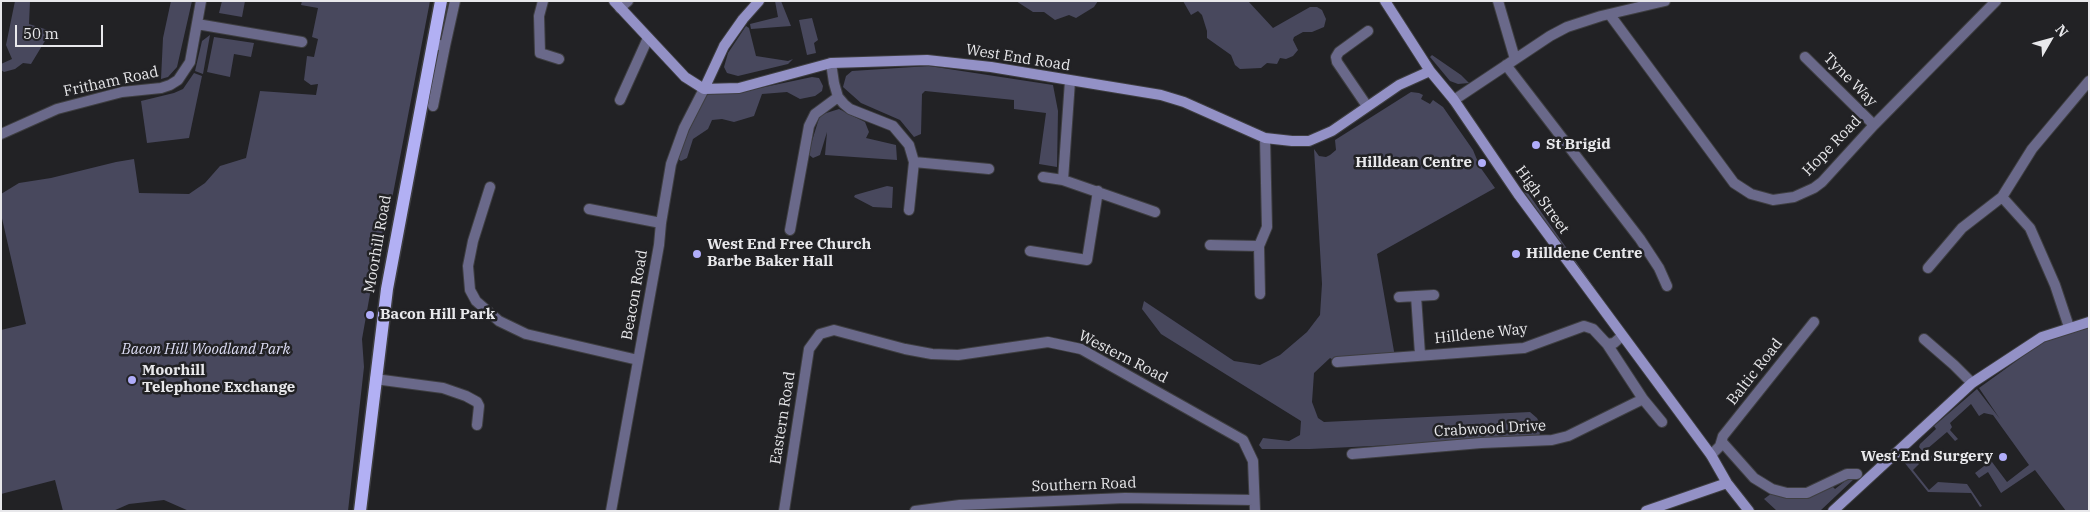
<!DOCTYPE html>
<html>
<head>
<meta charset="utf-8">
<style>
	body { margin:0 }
	#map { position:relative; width:2090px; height:512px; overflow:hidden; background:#222225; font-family:"IBM Plex Serif",serif }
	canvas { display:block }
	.frame { position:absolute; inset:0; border:2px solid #e8e8eb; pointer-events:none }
	.north { position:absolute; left:2025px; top:15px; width:50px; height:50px; -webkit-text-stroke:4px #222225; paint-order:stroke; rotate:52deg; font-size:14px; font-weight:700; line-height:20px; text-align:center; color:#e8e8eb }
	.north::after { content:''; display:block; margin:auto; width:18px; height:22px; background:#e8e8eb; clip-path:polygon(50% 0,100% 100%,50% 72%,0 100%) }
	.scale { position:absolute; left:15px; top:25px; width:88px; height:22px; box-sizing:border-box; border:2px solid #e8e8eb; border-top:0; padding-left:6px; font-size:15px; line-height:18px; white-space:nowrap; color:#e8e8eb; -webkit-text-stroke:4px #222225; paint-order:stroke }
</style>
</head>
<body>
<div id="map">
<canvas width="2090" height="512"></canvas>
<div class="frame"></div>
<div class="north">N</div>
<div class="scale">50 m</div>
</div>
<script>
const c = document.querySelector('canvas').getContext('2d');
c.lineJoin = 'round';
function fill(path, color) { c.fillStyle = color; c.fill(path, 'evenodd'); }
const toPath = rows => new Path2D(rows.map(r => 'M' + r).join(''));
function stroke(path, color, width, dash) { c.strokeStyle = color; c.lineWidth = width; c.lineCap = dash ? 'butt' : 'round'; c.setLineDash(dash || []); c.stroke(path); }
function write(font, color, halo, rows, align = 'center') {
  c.font = font + ' "IBM Plex Serif",serif'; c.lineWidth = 5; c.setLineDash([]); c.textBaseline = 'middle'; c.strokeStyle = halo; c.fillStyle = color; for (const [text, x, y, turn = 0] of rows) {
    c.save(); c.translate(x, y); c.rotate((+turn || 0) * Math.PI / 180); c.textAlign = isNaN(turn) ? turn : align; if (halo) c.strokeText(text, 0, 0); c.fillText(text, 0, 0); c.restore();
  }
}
fill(toPath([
	[15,1,30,1,29,24,51,31,31,64,23,63,15,69,4,72,1,70,1,64,12,59,6,45],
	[171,1,192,1,177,67,168,77,161,79,163,38],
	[222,1,245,1,242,17,219,13],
	[302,1,430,1,378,272,370,294,362,339,364,367,348,511,189,511,164,500,129,504,113,511,63,511,55,480,1,494,1,330,26,324,1,214,1,194,19,183,51,178,116,162,134,159,139,193,189,194,205,183,220,166,246,158,260,91,316,95,318,84,311,85,304,80,307,56,314,57,318,39,312,37,318,8,301,5],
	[775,1,781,1,791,26,751,29,750,24,778,17],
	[1016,1,1098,1,1094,7,1076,18,1069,15,1055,20,1044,12,1033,12],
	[1183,1,1248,1,1273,28,1310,7,1317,7,1322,10,1326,19,1324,27,1312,32,1303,32,1294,37,1293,40,1298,50,1293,56,1286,59,1280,58,1277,64,1267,63,1261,68,1240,69,1235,65,1231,55,1207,38,1207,31,1202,15,1198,11,1191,15],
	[812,18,818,40,814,43,816,53,807,55,799,20],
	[746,26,749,28,756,56,788,61,793,59,788,64,738,76,727,73,724,67,728,53],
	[210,35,203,74,195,71,202,41],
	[214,37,254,43,251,57,234,54,230,77,207,72],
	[1432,55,1461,75,1469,83,1458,84,1450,81,1430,57],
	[929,66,1053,85,1058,111,1057,167,1039,164,1046,113,1014,109,1014,100,925,91,922,94,921,134,914,137,900,120,861,103,843,87,846,76,852,71],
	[194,73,202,76,189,138,147,143,141,101,174,93,183,89],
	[812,77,819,78,823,86,822,91,815,96,800,99,787,92,762,94,754,116,734,122,722,119,712,120,708,129,693,139,687,158,681,161,677,158,705,94,741,92],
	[1411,92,1419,93,1423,95,1421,99,1430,104,1433,100,1443,107,1473,150,1480,167,1495,188,1377,254,1395,357,1337,362,1330,358,1314,373,1312,402,1318,418,1324,422,1530,412,1537,418,1541,426,1539,438,1310,449,1262,449,1259,445,1263,438,1289,441,1300,435,1301,421,1161,334,1142,309,1144,301,1234,361,1260,365,1280,355,1307,332,1320,315,1322,284,1314,149,1319,156,1326,157,1330,155,1336,150,1335,140],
	[839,109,865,122,869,132,866,138,896,145,897,160,825,155,827,132,820,155,813,158,808,154,820,115],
	[887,186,893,187,892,208,873,207,854,197,855,195],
	[1524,189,1525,189,1613,314,1609,310,1524,192],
	[2089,327,2089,511,2066,511,2035,470,2001,493,1988,472,1979,478,1975,473,1988,463,1980,452,1983,450,2007,482,2029,465,1993,415,1984,413,1979,416,1971,404,1950,423,1952,427,1950,430,1958,439,1955,441,1947,432,1927,449,1934,460,1931,461,1919,447,1920,444,1936,429,1934,426,1977,389,2000,419,1979,388,2044,341],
	[1912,454,1919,464,1913,470,1929,490,1938,482,1967,484,1982,506,1980,507,1971,493,1928,492,1904,462],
	[1855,478,1820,511,1777,511,1764,499,1772,493,1831,485,1835,489,1844,482,1842,479]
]), '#48485d');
const street = toPath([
	[543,1,539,16,540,53,559,59],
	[1498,1,1515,59],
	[620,8,628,1],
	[1610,15,1734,183,1751,194,1773,200,1794,197,1814,188,1822,182,1874,125,1996,1],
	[197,24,302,42],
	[439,45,445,46,455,1],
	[1805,57,1874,125],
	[831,63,834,83,838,97,844,104,850,109,893,126,909,145,914,162,909,210],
	[1506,65,1640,239,1659,268,1667,286],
	[620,100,648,38],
	[1454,100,1550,36,1567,27,1601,16,1665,1],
	[433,106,445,46],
	[1367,106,1337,62,1336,57,1339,52,1368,31],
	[1,134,57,109,122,92,161,88,170,85,178,80,190,62,201,1],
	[914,162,989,169],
	[1043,177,1063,180,1155,212],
	[1063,180,1070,81],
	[490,187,473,241,468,266,470,290,476,301,499,321,526,334,638,360],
	[2002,197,2030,228,2055,285,2069,327],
	[589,209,661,223],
	[790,230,809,126,815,114,838,97],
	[1210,245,1259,246],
	[1030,251,1087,260,1098,191],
	[1928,268,1962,228,2002,197,2032,149,2089,81],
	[1260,294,1259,246,1267,227,1265,138],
	[1416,296,1420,354],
	[1399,297,1434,295],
	[1924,339,1954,365,1972,383],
	[1337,362,1524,348,1584,326,1593,329,1607,344,1614,343,1622,336],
	[375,379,443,388,466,396,477,402,479,406,477,425],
	[1643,399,1662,422],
	[1722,442,1754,478,1772,489,1787,493,1807,493,1847,474,1857,474],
	[1352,454,1481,443,1552,440,1568,436,1643,399,1607,344],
	[1711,455,1720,446,1723,436,1814,322],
	[611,511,659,245,661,223,671,164,684,128,704,89],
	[784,511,809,349,820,334,834,330,905,349,932,354,958,355,1048,342,1081,349,1243,440,1253,461,1255,511],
	[915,511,960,505,1125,498,1254,500]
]);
const secondary = toPath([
	[614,1,685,77,704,89,739,88,831,63,927,60,991,67,1161,95,1184,102,1265,138,1292,141,1309,141,1332,131,1399,85,1430,71],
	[1385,1,1430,71,1454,100,1518,194,1711,455,1727,483,1749,511],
	[704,89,724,46,743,19,759,1],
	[1646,511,1727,483],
	[1833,511,1972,383,2042,337,2089,322]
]);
const primary = toPath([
	[360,511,387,289,441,1]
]);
stroke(street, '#3e3e41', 12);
stroke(secondary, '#3e3e41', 12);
stroke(primary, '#3e3e41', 15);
stroke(street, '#6a698a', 10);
stroke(secondary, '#9391c6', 10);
stroke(primary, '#b2b0f4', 12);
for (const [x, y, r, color] of [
	[1536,145,5,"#b0adfa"],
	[1482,163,5,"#b0adfa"],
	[697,254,5,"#b0adfa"],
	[1516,254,5,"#b0adfa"],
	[370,315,5,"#b0adfa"],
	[132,380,5,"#b0adfa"],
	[2003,457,5,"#b0adfa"]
]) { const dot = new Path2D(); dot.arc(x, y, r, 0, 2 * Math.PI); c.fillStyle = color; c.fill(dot); stroke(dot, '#222225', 2); }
write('15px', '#e8e8eb', '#222225', [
	["West End Road",1018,58,9],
	["Tyne Way",1850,80,45],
	["Fritham Road",111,82,-12],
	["Hope Road",1832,146,-46],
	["High Street",1542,200,54],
	["Moorhill Road",378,244,-80],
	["Beacon Road",635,295,-80],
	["Hilldene Way",1481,334,-6],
	["Western Road",1123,357,27],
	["Baltic Road",1755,372,-52],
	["Eastern Road",783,418,-81],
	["Crabwood Drive",1490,429,-3],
	["Southern Road",1084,485,-2]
]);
write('bold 15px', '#e8e8eb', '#222225', [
	["St Brigid",1546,145],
	["Hilldean Centre",1472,163,"right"],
	["West End Free Church",707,245],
	["Barbe Baker Hall",707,262],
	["Hilldene Centre",1526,254],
	["Bacon Hill Park",380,315],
	["Moorhill",142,371],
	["Telephone Exchange",142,388],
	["West End Surgery",1993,457,"right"]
], 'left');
write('italic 15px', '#dedef6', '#222225', [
	["Bacon Hill Woodland Park",206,350]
]);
</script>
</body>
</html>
